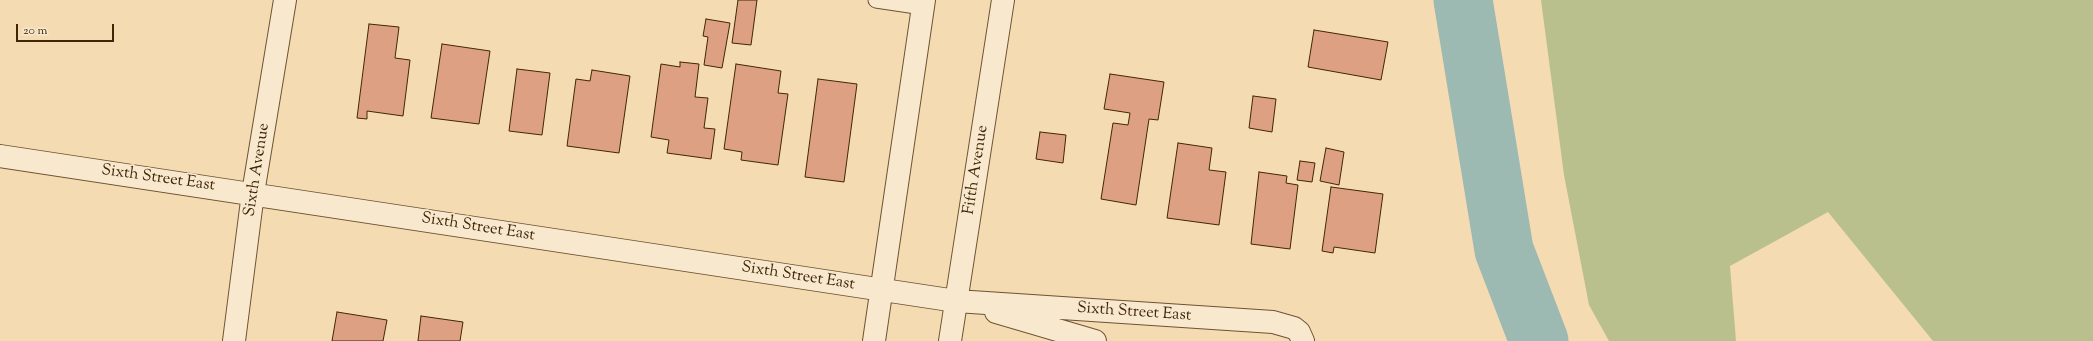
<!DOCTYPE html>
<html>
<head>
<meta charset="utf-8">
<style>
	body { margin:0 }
	#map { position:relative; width:2093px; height:341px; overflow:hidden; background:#f4dbb2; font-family:"Sorts Mill Goudy",serif }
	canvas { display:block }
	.scale { position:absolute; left:16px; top:24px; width:98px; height:18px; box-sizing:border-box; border:2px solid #402608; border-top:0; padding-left:5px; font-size:12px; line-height:14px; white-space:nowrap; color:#402608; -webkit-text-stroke:3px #f8e8cd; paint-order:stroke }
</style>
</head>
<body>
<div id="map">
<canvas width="2093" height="341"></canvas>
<div class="scale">20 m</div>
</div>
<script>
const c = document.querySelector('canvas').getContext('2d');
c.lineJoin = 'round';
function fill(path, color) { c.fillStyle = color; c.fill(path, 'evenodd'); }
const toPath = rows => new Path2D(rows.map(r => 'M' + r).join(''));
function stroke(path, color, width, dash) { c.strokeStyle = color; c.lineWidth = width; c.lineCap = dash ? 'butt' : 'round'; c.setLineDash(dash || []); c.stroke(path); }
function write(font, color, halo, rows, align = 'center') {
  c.font = font + ' "Sorts Mill Goudy",serif'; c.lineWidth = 3.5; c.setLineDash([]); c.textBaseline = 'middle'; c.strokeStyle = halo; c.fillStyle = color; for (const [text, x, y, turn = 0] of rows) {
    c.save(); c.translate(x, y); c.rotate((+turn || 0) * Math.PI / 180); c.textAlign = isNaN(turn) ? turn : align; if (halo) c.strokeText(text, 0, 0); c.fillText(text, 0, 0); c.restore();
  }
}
fill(toPath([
	[1541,0,2093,0,2093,341,1933,341,1828,212,1730,266,1736,341,1609,341,1589,305,1564,175]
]), '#bac08d');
stroke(toPath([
	[1463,0,1504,250,1539,341]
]), '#9cbab2', 59);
const building = toPath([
	[738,0,757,0,751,45,732,43,738,0],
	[706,19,730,23,722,68,704,65,708,37,703,36,706,19],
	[369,24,399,27,395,58,410,60,403,116,367,111,367,119,357,118,369,24],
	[1314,30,1388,42,1381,80,1308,67,1314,30],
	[442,44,490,51,479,124,431,118,442,44],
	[680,62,699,64,695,97,708,98,704,128,715,129,711,159,667,153,669,140,651,137,661,64,680,67,680,62],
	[736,64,781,71,778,93,788,94,778,165,741,160,742,152,724,149,736,64],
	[517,69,550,73,542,135,509,131,517,69],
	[592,70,630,76,619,153,567,146,576,79,590,81,592,70],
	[1110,74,1164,82,1158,120,1149,119,1136,205,1101,199,1113,123,1128,125,1130,113,1104,109,1110,74],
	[818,79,857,84,844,182,805,177,818,79],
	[1253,96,1276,99,1272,132,1249,128,1253,96],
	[1040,132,1066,135,1063,163,1036,159,1040,132],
	[1178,143,1212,148,1209,170,1226,172,1219,225,1167,218,1178,143],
	[1326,148,1344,152,1339,185,1320,181,1326,148],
	[1300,161,1315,163,1312,182,1297,180,1300,161],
	[1259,172,1287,176,1286,183,1298,185,1290,249,1251,244,1259,172],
	[1331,187,1383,194,1375,253,1334,247,1333,253,1322,251,1331,187],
	[337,312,387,320,383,341,332,341,337,312],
	[421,316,463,322,460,341,418,341,421,316]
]);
fill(building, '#dda082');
stroke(building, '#402608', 1);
const lane = toPath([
	[876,0,923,7]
]);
const street = toPath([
	[0,156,956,301,1273,322,1294,328,1299,332,1303,341],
	[996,312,1095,341],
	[234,341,253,193,285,0],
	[874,341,924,0],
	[950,341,1003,0]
]);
stroke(lane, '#6d5332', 17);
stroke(street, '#6d5332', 24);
stroke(lane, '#f8e8cd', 15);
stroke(street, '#f8e8cd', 22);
write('16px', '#402608', '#f8e8cd', [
	["Sixth Avenue",258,170,-81],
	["Fifth Avenue",977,170,-81],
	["Sixth Street East",158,179,8],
	["Sixth Street East",478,228,9],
	["Sixth Street East",798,277,9],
	["Sixth Street East",1134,313,4]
]);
</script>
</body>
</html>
